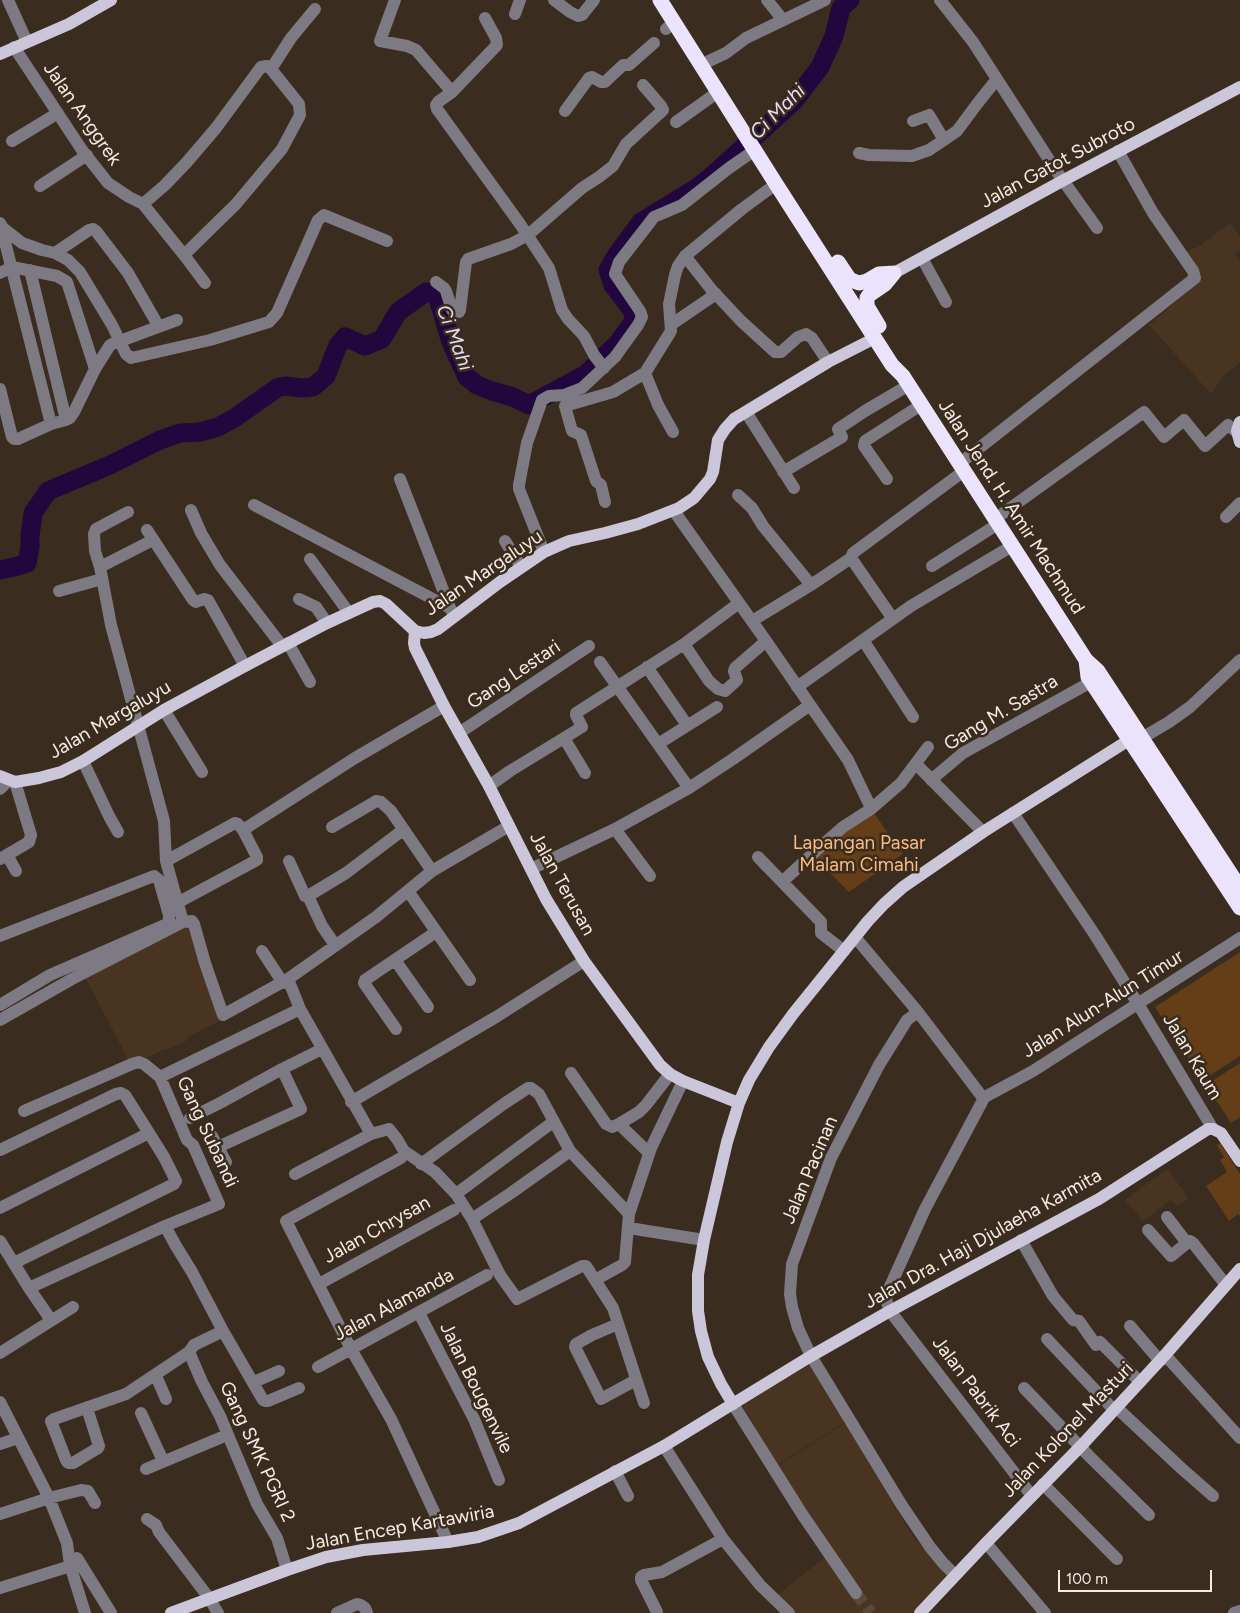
<!DOCTYPE html>
<html>
<head>
<meta charset="utf-8">
<style>
	body { margin:0 }
	#map { position:relative; width:1240px; height:1613px; overflow:hidden; background:#3a2c1e; font-family:Figtree,sans-serif }
	canvas { display:block }
	.scale { position:absolute; left:1058px; top:1570px; width:154px; height:22px; box-sizing:border-box; border:2px solid #f6ece4; border-top:0; padding-left:6px; font-size:15px; line-height:18px; white-space:nowrap; color:#f6ece4; -webkit-text-stroke:4px #3a2c1e; paint-order:stroke }
</style>
</head>
<body>
<div id="map">
<canvas width="1240" height="1613"></canvas>
<div class="scale">100 m</div>
</div>
<script>
const c = document.querySelector('canvas').getContext('2d');
c.lineJoin = 'round';
function fill(path, color) { c.fillStyle = color; c.fill(path, 'evenodd'); }
const toPath = rows => new Path2D(rows.map(r => 'M' + r).join(''));
function stroke(path, color, width, dash) { c.strokeStyle = color; c.lineWidth = width; c.lineCap = dash ? 'butt' : 'round'; c.setLineDash(dash || []); c.stroke(path); }
function write(font, color, halo, rows, align = 'center') {
  c.font = font + ' Figtree,sans-serif'; c.lineWidth = 5; c.setLineDash([]); c.textBaseline = 'middle'; c.strokeStyle = halo; c.fillStyle = color; for (const [text, x, y, turn = 0] of rows) {
    c.save(); c.translate(x, y); c.rotate((+turn || 0) * Math.PI / 180); c.textAlign = isNaN(turn) ? turn : align; if (halo) c.strokeText(text, 0, 0); c.fillText(text, 0, 0); c.restore();
  }
}
fill(toPath([
	[1230,223,1240,236,1240,250,1235,254,1240,260,1240,363,1225,374,1211,394,1149,325,1202,279,1182,253,1198,247],
	[192,922,208,986,219,1021,187,1037,188,1040,166,1050,165,1049,142,1060,130,1063,85,977],
	[1167,1169,1189,1198,1177,1206,1171,1200,1143,1221,1125,1200],
	[811,1364,845,1422,777,1465,742,1405],
	[845,1423,912,1535,950,1576,913,1613,794,1613,776,1596,834,1550,777,1466]
]), '#493421');
fill(toPath([
	[873,812,903,854,849,892,813,856],
	[1240,952,1240,1056,1203,1080,1155,1007],
	[1240,1063,1240,1117,1231,1123,1206,1085],
	[1220,1143,1240,1174,1240,1216,1238,1214,1229,1221,1206,1186,1227,1172,1220,1160,1224,1157,1217,1146]
]), '#633e17');
stroke(toPath([
	[0,570,18,566,27,563,30,547,30,536,33,513,48,491,110,465,160,440,180,433,200,432,218,427,236,417,277,388,285,386,302,388,313,387,326,376,338,345,345,337,365,346,382,339,398,312,426,292,432,292,437,295,451,342,467,377,477,385,492,391,513,397,529,405,586,374,617,344,635,320,632,310,613,285,608,270,616,256,641,222,698,187,714,174,794,101,820,67,834,36,841,8,850,0]
]), '#21073e', 19);
stroke(toPath([
	[856,1593,871,1613]
]), '#56493c', 12, [12, 6]);
stroke(toPath([
	[8,0,27,42],
	[395,0,380,41,407,46,416,50,452,92,438,102,436,105,437,109,520,224,549,268,562,310,568,319,584,336,594,355,604,368],
	[554,0,570,12,578,16,582,15,594,0],
	[767,0,783,20],
	[940,0,973,42,1057,172,1097,228],
	[515,14,520,0],
	[666,29,674,22],
	[14,47,82,150,108,183,129,197,143,204,184,255,205,283],
	[709,61,726,53,746,38,825,0],
	[271,69,291,38,315,9],
	[452,92,497,45,496,38,485,18],
	[565,111,589,78,592,77,601,82,605,82,623,65,629,65,654,43],
	[913,121,929,115,944,140],
	[676,122,718,92],
	[12,141,58,113],
	[859,153,869,155,912,156,929,150,957,131,977,104,997,79],
	[40,186,87,155],
	[143,204,165,185,187,162,216,128,261,67,267,66,271,69,299,104,300,115,282,149,236,204,184,255],
	[0,223,3,228,22,243,42,250,55,253,68,260,80,272,112,325,126,354,131,358,210,340,269,322,277,313,318,220,324,215,387,241],
	[3,228,6,246,51,424],
	[55,253,89,230,93,229,96,231,128,273,155,320,157,327],
	[685,256,711,289,741,321,775,352,781,352,798,337,806,334,812,338,828,362],
	[922,258,946,302],
	[30,270,66,420],
	[0,273,12,267,57,276,67,282,95,369],
	[436,282,444,288,446,291,452,310,454,312,459,312,460,310,466,262,468,259,511,244,528,235,582,188,599,177,613,166,626,144,663,110,661,106,643,85],
	[672,324,716,294],
	[112,344,177,320],
	[645,373,658,405,673,432],
	[0,389,12,437,14,439,18,439,51,424,66,420,70,418,74,412,95,369,110,345],
	[746,412,794,488],
	[959,464,1195,278,1193,271,1153,213,1118,151],
	[783,472,842,437,838,429,865,411,909,385],
	[400,479,450,608],
	[887,479,864,446,865,441,921,405],
	[738,495,752,508,763,526,811,585],
	[605,502,601,485,596,481,581,435,572,431,565,406,613,392,645,373,671,331,669,304,675,275,678,266,685,256,742,209,776,184],
	[254,505,450,608,455,616],
	[191,510,201,533,220,565,282,646],
	[674,511,766,641,848,760,871,808],
	[1226,517,1240,503],
	[995,519,1144,412,1164,437,1184,420,1205,446,1228,425,1234,430,1237,431],
	[147,530,193,600,196,602,204,599,208,600,245,666],
	[505,541,521,567],
	[544,552,519,489,519,485,527,443,542,400,549,396,564,395,582,388,615,357,638,325,642,317,640,311,615,274,619,262,654,217,682,205,729,168,755,150],
	[851,558,893,619],
	[310,559,349,613],
	[932,566,998,524],
	[100,567,153,540],
	[59,591,102,579],
	[299,599,316,607,327,623],
	[752,621,811,585,851,558,853,553,964,471],
	[863,640,913,717],
	[288,643,310,682],
	[684,644,709,681,718,689,725,691,737,680,734,671,735,668,766,641],
	[600,662,689,788],
	[647,667,687,725],
	[797,687,911,606,1012,546],
	[164,710,202,772],
	[459,733,589,646],
	[564,738,585,773],
	[1142,738,1169,722,1190,707,1240,660],
	[658,744,717,707],
	[83,761,109,816,118,832],
	[916,764,983,832],
	[931,780,963,753,1091,682],
	[489,786,510,771,582,727,576,715,576,713,684,644,739,603],
	[0,789,9,780],
	[1013,813,1095,935,1138,1004,1213,1129],
	[332,827,373,803,376,801,381,802,391,811,432,871],
	[615,829,650,876],
	[243,830,355,758,444,706],
	[7,855,16,871],
	[758,857,821,922,821,933,844,951],
	[0,859,29,842,31,835,15,782],
	[166,861,235,823,238,824,243,830,257,857,257,860,177,903],
	[289,861,305,896,308,896,322,926,335,945],
	[531,869,615,829,689,788,733,759,810,705],
	[782,882,819,848,843,827,871,809,901,783,928,747],
	[408,891,470,980],
	[308,896,346,873,403,830],
	[183,922,192,921,194,924,205,963,223,1015,288,979,376,917,432,871,509,826],
	[0,936,154,876,159,880,169,915,169,921,167,924,50,975,0,1005],
	[855,937,918,1012,983,1098,983,1100,925,1209,888,1291,886,1300,890,1311,1032,1496],
	[262,951,283,983],
	[395,960,428,1007],
	[288,979,300,1009,371,1134],
	[918,1012,907,1020,879,1065,831,1158,792,1264,790,1294,792,1307,798,1328,811,1356,901,1504,930,1547,943,1563,955,1575],
	[0,1020,72,979,183,922,166,861,164,821,111,625,100,567,95,551,94,534,96,529,128,512],
	[396,1029,364,983,365,980,436,932],
	[571,1073,606,1124,612,1127,619,1124,639,1112,646,1105,670,1074],
	[160,1077,300,1009],
	[983,1098,1033,1071,1240,938],
	[351,1102,496,1017,584,961],
	[24,1111,132,1064,139,1062,144,1064,160,1077,187,1140,193,1145,219,1204,165,1226,29,1288],
	[190,1118,220,1103,282,1069,322,1049],
	[619,1124,649,1153],
	[212,1136,226,1162],
	[218,1147,301,1109,282,1069],
	[0,1150,116,1094,121,1093,125,1095,149,1133,164,1157,176,1181,174,1184,14,1263],
	[401,1158,286,1221,351,1349,391,1419,448,1542],
	[421,1164,505,1103,528,1088,531,1088,539,1094,570,1151,629,1214],
	[295,1174,371,1134,389,1129,397,1139,404,1151,435,1172,456,1194,472,1219,500,1275,517,1299,582,1266,586,1266,613,1308,644,1403],
	[456,1194,553,1122],
	[0,1208,149,1133],
	[1167,1217,1187,1243,1190,1241,1193,1243,1226,1285],
	[472,1219,511,1193,570,1151],
	[165,1226,176,1246,192,1272,223,1331,263,1400,265,1401,268,1401,299,1388],
	[629,1228,704,1240],
	[1148,1230,1171,1256,1187,1243],
	[1021,1240,1053,1296,1073,1320,1079,1321,1096,1345,1100,1342,1140,1382],
	[0,1241,29,1288,51,1320],
	[595,1280,622,1265,625,1262,629,1214,651,1148,683,1081],
	[319,1284,454,1210],
	[419,1313,474,1419,499,1480],
	[618,1324,592,1335,576,1344,575,1347,601,1399,636,1380],
	[1130,1326,1160,1361],
	[1047,1339,1114,1410],
	[189,1352,202,1382,220,1416,257,1504,277,1538,287,1570],
	[0,1353,73,1307],
	[1165,1355,1240,1438],
	[318,1367,487,1275],
	[156,1376,166,1399],
	[254,1382,279,1371],
	[1024,1388,1089,1456,1149,1515],
	[0,1402,49,1498,67,1543,70,1565,85,1613],
	[733,1404,802,1514,856,1593],
	[87,1408,99,1446,98,1448,73,1463,68,1463,66,1460,51,1421,54,1419,126,1394,189,1352,194,1345,223,1331],
	[1117,1408,1181,1468,1213,1496],
	[141,1413,163,1461],
	[0,1444,18,1438],
	[664,1446,723,1539,760,1585,789,1613],
	[146,1469,227,1435],
	[615,1471,628,1496],
	[1043,1484,1117,1559],
	[0,1514,49,1498,81,1490,88,1491,95,1503],
	[147,1519,156,1525,159,1532,209,1598,218,1613],
	[986,1543,1045,1613],
	[77,1558,111,1613],
	[0,1588,80,1563],
	[657,1612,641,1580,641,1577,644,1575,662,1572,723,1539],
	[337,1613,357,1604,361,1605,365,1608,367,1613],
	[1234,1613,1240,1611]
]), '#7d7a84', 12);
stroke(toPath([
	[0,54,69,24,111,0],
	[894,273,1064,180,1240,87],
	[1240,422,1237,431,1240,442],
	[415,631,414,643,415,648,444,706,489,786,546,899,584,961,660,1065,670,1074,683,1081,739,1103],
	[0,776,15,782,39,778,61,772,83,761,164,710,245,666,327,623,373,602,380,601,386,604,415,631,424,633,431,632,438,629,500,582,544,552,569,541,605,533,638,524,679,508,694,498,710,479,713,472,718,440,725,429,734,419,828,362,875,338],
	[733,1404,721,1384,708,1357,701,1331,698,1311,698,1275,704,1240,727,1142,739,1103,749,1080,769,1047,793,1014,868,921,884,904,903,887,983,832,1129,740],
	[171,1613,287,1570,326,1557,363,1550,448,1542,478,1537,519,1523,664,1446,811,1356,890,1311,1099,1199,1208,1129,1213,1129,1221,1133,1240,1161],
	[920,1613,986,1543,1081,1446,1165,1355,1240,1269]
]), '#cbc6d9', 12);
stroke(toPath([
	[660,0,776,184,892,365,903,376,1086,660,1098,671,1240,888],
	[838,262,848,277,851,280,859,283,867,281,879,274,894,273],
	[879,326,867,306,867,298,869,295,885,284,894,273],
	[1086,660,1088,677,1240,908]
]), '#eae3fb', 15);
write('19px', '#f6ece4', '#3a2c1e', [
	["Jalan Anggrek",82,114,55],
	["Jalan Gatot Subroto",1058,163,-28],
	["Jalan Jend. H. Amir Machmud",1011,507,57],
	["Jalan Margaluyu",484,573,-34],
	["Gang Lestari",514,675,-34],
	["Gang M. Sastra",1001,713,-31],
	["Jalan Margaluyu",110,720,-30],
	["Jalan Terusan",562,884,61],
	["Jalan Alun-Alun Timur",1103,1004,-32],
	["Jalan Kaum",1192,1057,59],
	["Gang Subandi",207,1132,65],
	["Jalan Pacinan",810,1170,-67],
	["Jalan Chrysan",377,1230,-29],
	["Jalan Dra. Haji Djulaeha Karmita",983,1239,-29],
	["Jalan Alamanda",394,1305,-28],
	["Jalan Bougenvile",476,1388,64],
	["Jalan Pabrik Aci",976,1392,53],
	["Jalan Kolonel Masturi",1068,1430,-46],
	["Gang SMK PGRI 2",257,1452,65],
	["Jalan Encep Kartawiria",400,1528,-10]
]);
write('19px', '#f9bc83', '#3a2c1e', [
	["Lapangan Pasar",859,843],
	["Malam Cimahi",859,865]
]);
write('italic 20px', '#e4def0', '#3a2c1e', [
	["Ci Mahi",778,112,-45],
	["Ci Mahi",454,338,69]
]);
</script>
</body>
</html>
